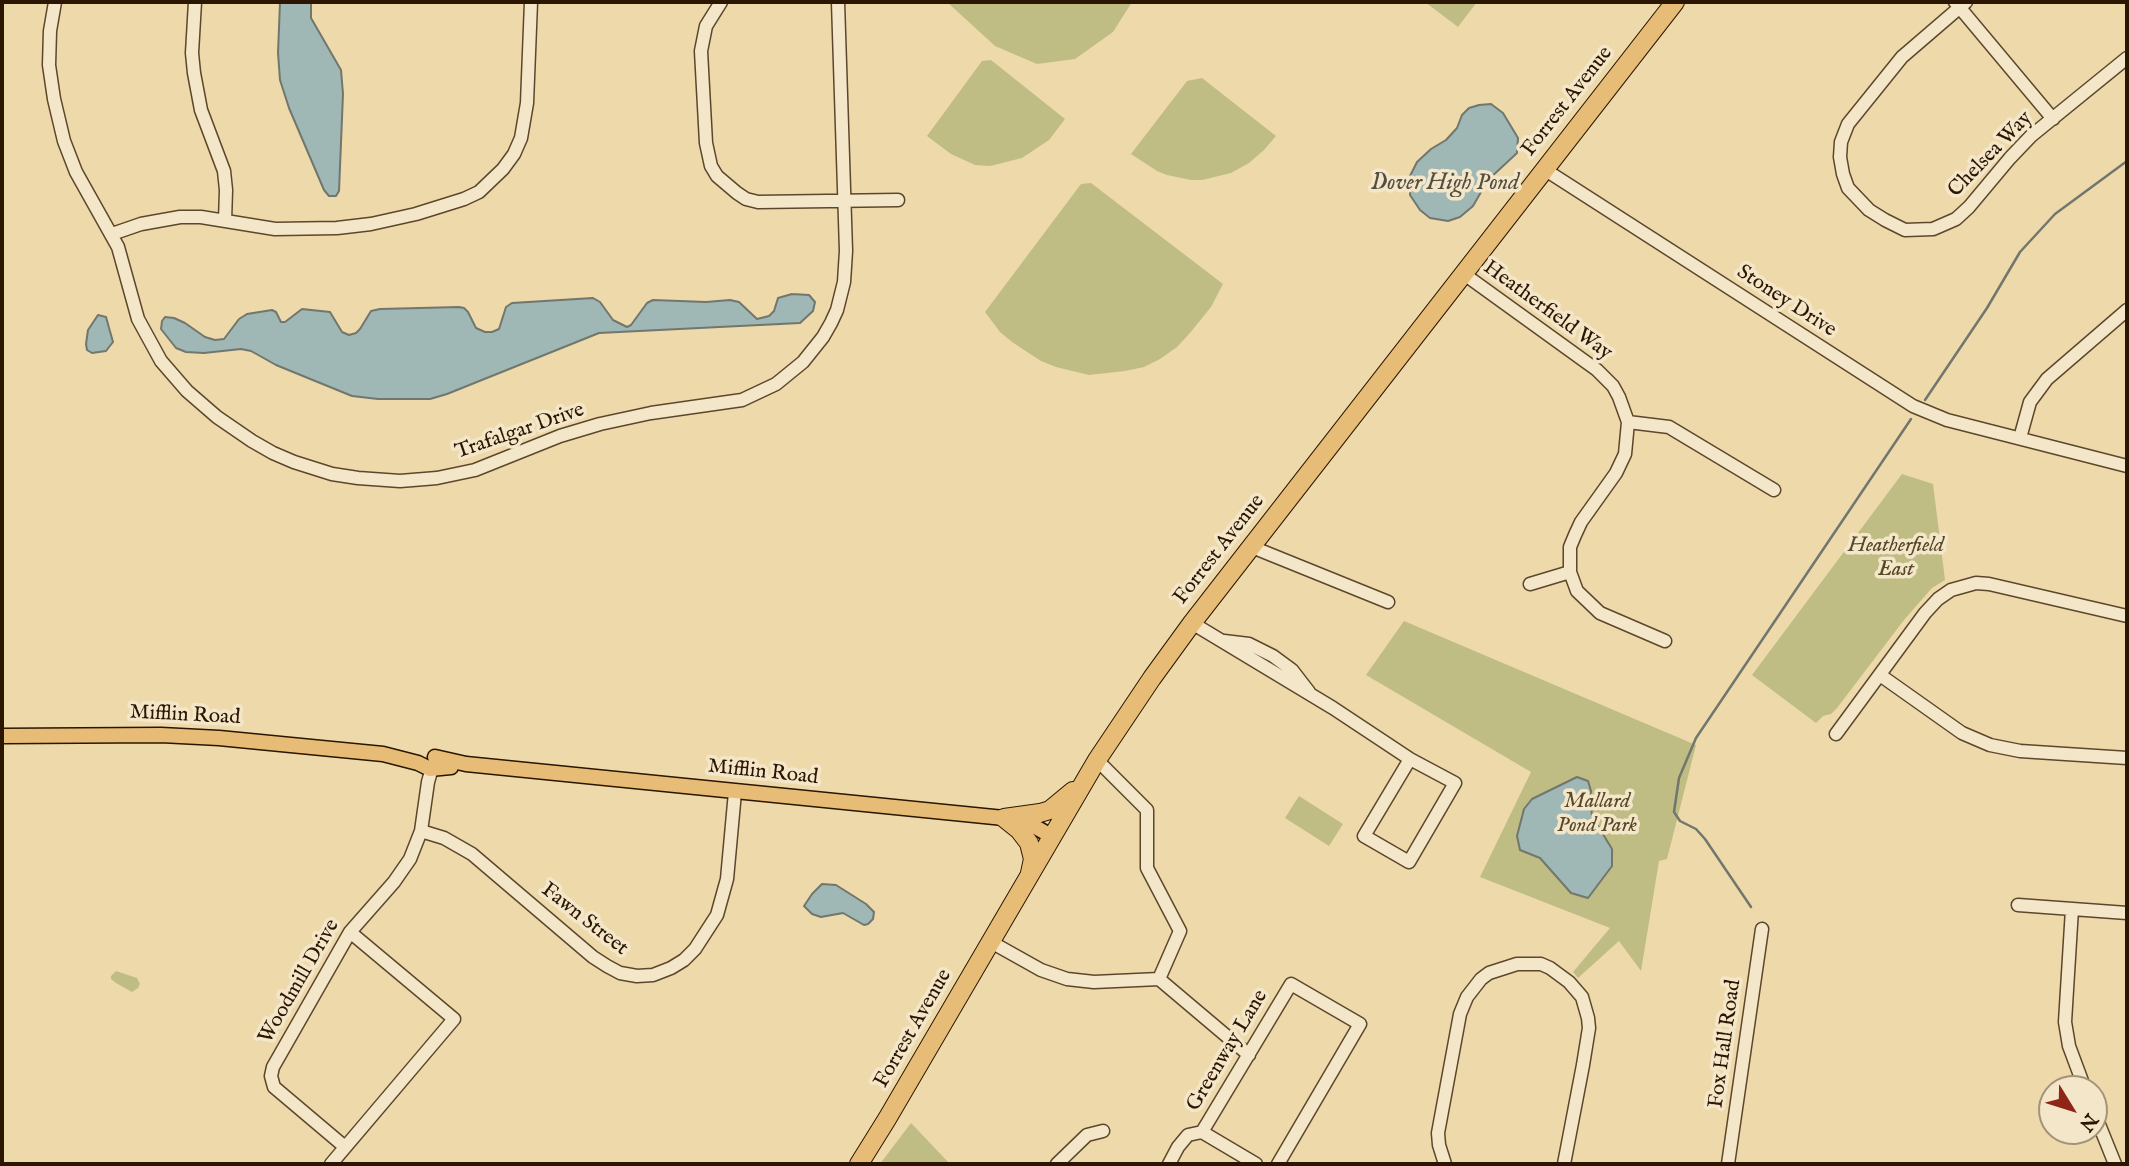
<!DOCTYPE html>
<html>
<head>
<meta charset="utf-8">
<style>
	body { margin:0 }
	#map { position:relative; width:2129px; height:1166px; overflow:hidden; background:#eed9ab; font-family:"IM FELL English",serif }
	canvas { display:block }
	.frame { position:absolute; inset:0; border:4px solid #2b1602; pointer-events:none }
	.north { position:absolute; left:2038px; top:1075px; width:70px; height:70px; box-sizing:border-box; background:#f4e6c8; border:2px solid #a49379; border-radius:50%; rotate:128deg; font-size:19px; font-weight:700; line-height:28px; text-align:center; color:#2b1602 }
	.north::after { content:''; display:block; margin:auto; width:24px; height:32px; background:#8f2418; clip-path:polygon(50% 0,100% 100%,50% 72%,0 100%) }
</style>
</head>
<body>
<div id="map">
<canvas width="2129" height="1166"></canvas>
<div class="frame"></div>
<div class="north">N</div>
</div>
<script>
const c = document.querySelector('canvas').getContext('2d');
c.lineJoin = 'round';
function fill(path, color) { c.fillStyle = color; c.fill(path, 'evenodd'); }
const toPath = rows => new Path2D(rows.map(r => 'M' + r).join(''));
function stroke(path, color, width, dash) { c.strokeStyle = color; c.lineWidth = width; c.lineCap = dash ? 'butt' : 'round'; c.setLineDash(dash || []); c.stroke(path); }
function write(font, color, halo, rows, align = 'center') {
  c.font = font + ' "IM FELL English",serif'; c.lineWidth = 7; c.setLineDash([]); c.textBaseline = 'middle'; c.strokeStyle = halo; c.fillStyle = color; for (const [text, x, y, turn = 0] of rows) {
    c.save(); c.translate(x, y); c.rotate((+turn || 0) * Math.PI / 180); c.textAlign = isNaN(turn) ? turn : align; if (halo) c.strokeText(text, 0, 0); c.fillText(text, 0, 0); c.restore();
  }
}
fill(toPath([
	[947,2,1132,2,1113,32,1075,59,1037,64,995,46],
	[1425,2,1477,2,1458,27],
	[991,60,1065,119,1049,140,1022,158,990,166,975,165,951,154,927,136,982,61],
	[1202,78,1276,136,1264,150,1249,163,1231,173,1202,180,1191,180,1167,175,1157,171,1131,154,1187,81],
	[1091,183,1223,284,1211,307,1190,333,1177,347,1160,359,1144,367,1125,371,1089,375,1056,367,1041,361,1012,342,1000,332,985,312,1081,184],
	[1902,474,1933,484,1945,580,1932,588,1904,620,1837,708,1831,714,1823,716,1816,723,1752,675],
	[1404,621,1696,745,1667,859,1659,861,1641,971,1619,941,1578,978,1573,972,1610,928,1480,877,1531,772,1366,675],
	[1299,796,1343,824,1329,846,1285,818],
	[116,971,137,978,140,984,138,988,132,992,116,983,111,979,111,976],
	[911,1123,950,1164,880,1164]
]), '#bfbd84');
const water = toPath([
	[280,2,311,2,311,18,341,70,343,94,339,191,336,196,329,196,324,190,289,108,280,80,278,53,280,2],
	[1491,104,1503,113,1518,138,1517,153,1488,180,1473,206,1460,217,1448,221,1430,218,1420,210,1410,195,1410,176,1417,162,1431,149,1446,140,1457,128,1462,115,1469,108,1479,105,1491,104],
	[792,294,809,295,815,302,813,311,800,323,599,333,447,394,430,399,378,399,352,396,276,365,251,351,241,349,204,353,186,352,176,348,161,329,162,321,165,317,174,318,185,323,205,337,215,340,224,339,239,319,247,314,272,310,276,312,281,322,285,322,302,309,330,312,342,332,349,335,356,333,360,329,371,311,380,309,459,307,464,308,468,312,476,328,485,332,492,332,499,329,506,307,512,303,593,298,600,302,613,320,627,327,631,325,647,303,653,300,706,302,730,300,739,302,757,319,769,316,774,311,778,298,792,294],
	[98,315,106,317,113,342,106,351,92,353,87,350,86,344,88,330,98,315],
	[1577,777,1588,781,1591,791,1590,798,1592,816,1612,849,1612,866,1588,898,1571,893,1540,858,1520,850,1517,836,1524,809,1532,799,1577,777],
	[822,884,836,885,866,904,874,912,873,919,868,924,864,925,843,913,821,917,812,914,804,906,812,894,822,884]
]);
fill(water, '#9fb7b5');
stroke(water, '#71776d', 2);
stroke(toPath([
	[1925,400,1987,308,2020,252,2055,214,2127,161],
	[1751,907,1705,839,1696,829,1680,821,1674,812,1679,778,1696,738,1911,419]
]), '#71776d', 2.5);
const minor = toPath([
	[55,2,50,31,49,65,54,99,64,141,76,172,118,247,138,319,161,361,187,391,217,417,252,441,273,453,294,462,332,474,358,478,400,481,437,478,475,470,560,436,600,424,651,413,742,400,776,384,803,362,823,337,831,323,837,310,844,282,846,251,838,2],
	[195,2,192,53,194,73,201,110,224,171,226,190,225,221],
	[721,2,706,26,701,51,706,143,711,166,717,176,737,193,746,199,758,202,898,200],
	[1955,2,2053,119],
	[1966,2,1902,57,1848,124,1841,142,1840,157,1843,174,1848,188,1869,210,1885,220,1905,230,1933,229,1956,219,1969,207,2010,158,2031,136,2127,58],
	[1544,169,1913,406,1947,420,2127,466],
	[112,234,141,224,180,217,201,217,275,229,337,228,371,224,416,214,464,199,479,192,503,169,514,154,521,138,527,103,531,2],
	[1464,274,1597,370,1613,386,1619,397,1628,422,1625,454,1616,473,1581,522,1575,535,1570,547,1570,572,1577,591,1600,613,1665,641],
	[1628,422,1669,427,1774,490],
	[2020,438,2030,402,2047,379,2127,310],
	[1252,547,1388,602],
	[1530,584,1570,572],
	[1192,623,1333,708,1410,759,1455,783,1409,862,1364,836,1410,759],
	[1224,641,1249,644,1273,656,1292,670,1309,692],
	[1880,675,1962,733,1990,745,2020,751,2127,758],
	[1836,734,1925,613,1938,599,1951,590,1976,583,1989,584,2127,616],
	[1097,760,1147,810,1147,868,1180,931,1159,979],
	[421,831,444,838,472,854,593,957,607,966,620,973,637,976,653,975,671,968,684,960,695,949,717,915,727,879,735,792],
	[2018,905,2127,913],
	[2072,909,2065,1022,2069,1046,2085,1089],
	[991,942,1041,970,1067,979,1094,982,1159,979,1249,1055],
	[2094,1112,2115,1164],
	[1202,1132,1256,1164],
	[345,1147,274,1087,271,1076,273,1067,350,932,394,882,410,859,421,831,428,782,432,768],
	[331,1164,454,1019,350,932],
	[1057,1164,1087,1135,1103,1131],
	[1169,1164,1178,1147,1188,1135,1202,1132,1291,984,1360,1024,1278,1164],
	[1445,1164,1439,1145,1438,1133,1460,1014,1467,997,1481,979,1489,973,1517,964,1541,964,1550,968,1569,982,1582,997,1588,1018,1589,1028,1583,1065,1564,1164],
	[1728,1164,1762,929]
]);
const major = toPath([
	[2,736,161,735,219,738,383,754,418,763,430,769,451,767],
	[435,757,466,764,1004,818,1030,824,1053,837]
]);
const highway = toPath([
	[1004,818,1040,813,1050,810,1073,791],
	[1004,818,1019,830,1029,843,1033,859,1030,873],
	[859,1164,887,1119,1097,760,1152,678,1192,623,1675,2]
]);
stroke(minor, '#5c472c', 15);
stroke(major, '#2b1602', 17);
stroke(highway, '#2b1602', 20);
stroke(minor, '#f4e6c8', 12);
stroke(major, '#e7bc76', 14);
stroke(highway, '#e7bc76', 18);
write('21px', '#2b1602', '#f4e6c8', [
	["Forrest Avenue",1568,102,-52],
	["Chelsea Way",1991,155,-46],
	["Stoney Drive",1786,302,33],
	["Heatherfield Way",1547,311,36],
	["Trafalgar Drive",520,432,-19],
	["Forrest Avenue",1220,550,-52],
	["Mifflin Road",185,716,3],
	["Mifflin Road",763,773,6],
	["Fawn Street",584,920,38],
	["Woodmill Drive",300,982,-60],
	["Forrest Avenue",914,1029,-60],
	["Fox Hall Road",1726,1044,-82],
	["Greenway Lane",1228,1051,-59]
]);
write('italic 21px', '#574829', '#f4e6c8', [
	["Heatherfield",1896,547],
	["East",1896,571],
	["Mallard",1597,803],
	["Pond Park",1597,827]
]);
write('italic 23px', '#544e41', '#f4e6c8', [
	["Dover High Pond",1445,184]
]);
</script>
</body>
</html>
